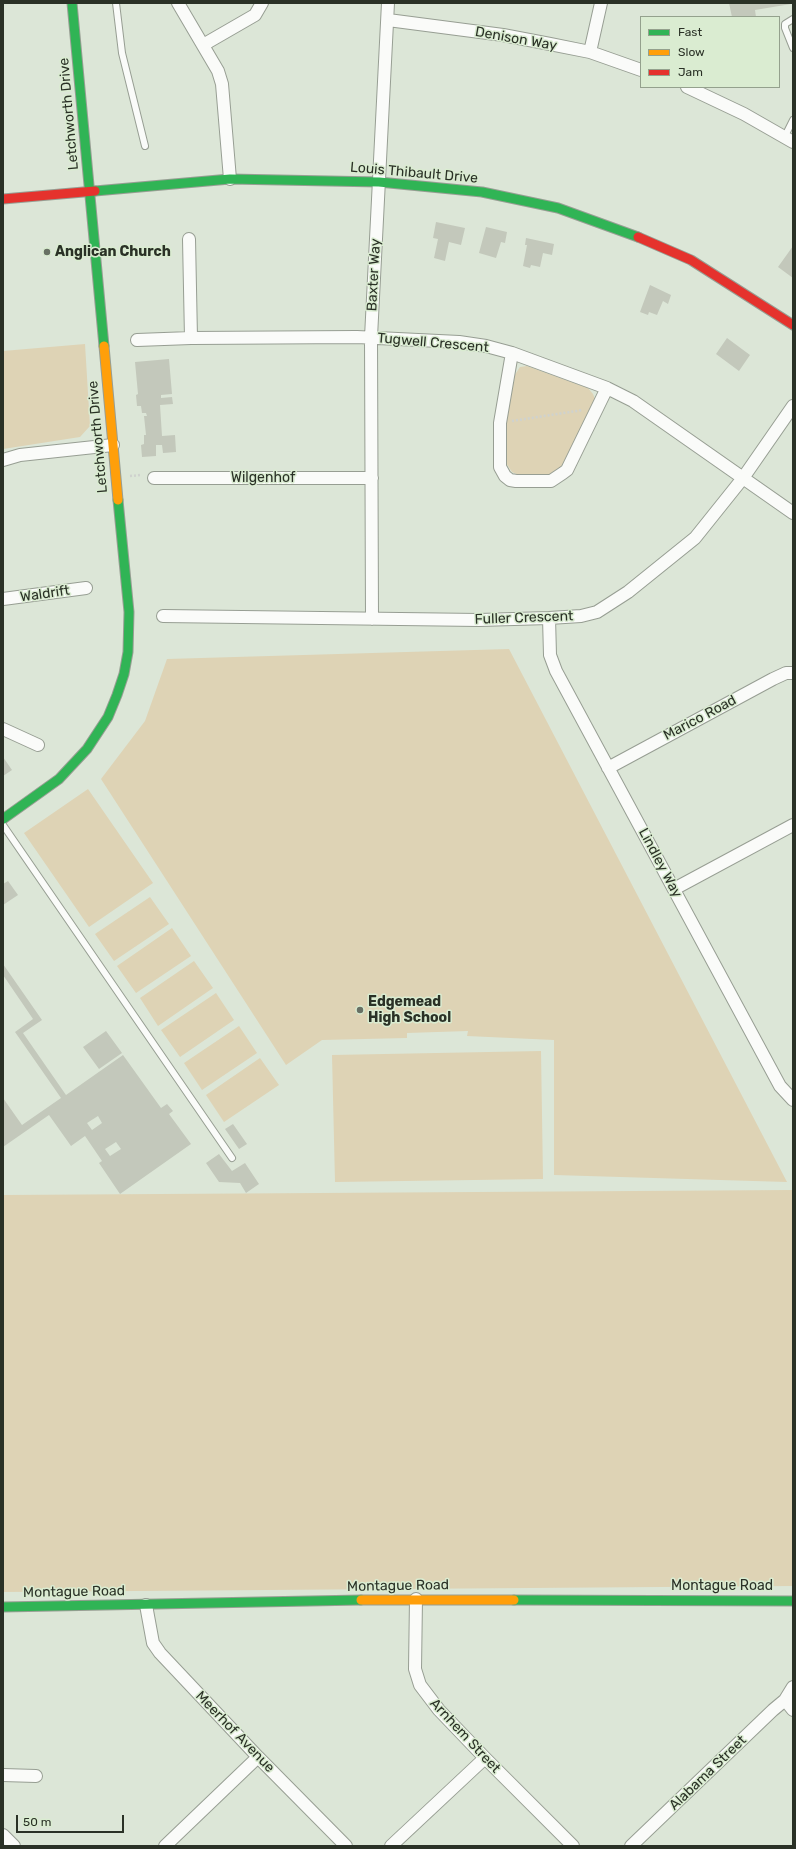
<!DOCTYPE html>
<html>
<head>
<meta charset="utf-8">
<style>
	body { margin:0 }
	#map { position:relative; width:796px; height:1849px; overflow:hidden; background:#dce6d7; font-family:Rubik,sans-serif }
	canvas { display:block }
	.frame { position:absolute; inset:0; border:4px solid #2a3126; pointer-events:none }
	.legend { position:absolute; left:640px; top:16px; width:140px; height:72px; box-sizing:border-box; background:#daecd1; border:1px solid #94a18d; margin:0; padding:5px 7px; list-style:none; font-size:12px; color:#2a3126 }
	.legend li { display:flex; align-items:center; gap:8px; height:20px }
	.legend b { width:20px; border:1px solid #94a18d }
	.scale { position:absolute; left:16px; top:1815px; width:108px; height:18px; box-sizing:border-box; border:2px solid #2a3126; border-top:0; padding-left:5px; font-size:12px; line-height:14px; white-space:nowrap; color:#2a3126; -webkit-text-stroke:3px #daecd1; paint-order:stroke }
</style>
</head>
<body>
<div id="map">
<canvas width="796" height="1849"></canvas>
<div class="frame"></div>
<ul class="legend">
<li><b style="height:5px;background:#30b455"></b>Fast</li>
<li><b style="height:5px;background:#ff9f0a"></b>Slow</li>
<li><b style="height:5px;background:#e5322d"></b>Jam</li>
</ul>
<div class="scale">50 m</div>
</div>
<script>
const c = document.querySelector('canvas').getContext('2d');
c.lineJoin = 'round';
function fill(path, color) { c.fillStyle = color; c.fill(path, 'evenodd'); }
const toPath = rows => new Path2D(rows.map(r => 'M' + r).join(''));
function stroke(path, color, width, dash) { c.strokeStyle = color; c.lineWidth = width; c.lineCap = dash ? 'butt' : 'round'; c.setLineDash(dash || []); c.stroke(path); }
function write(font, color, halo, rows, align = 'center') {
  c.font = font + ' Rubik,sans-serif'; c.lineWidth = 3; c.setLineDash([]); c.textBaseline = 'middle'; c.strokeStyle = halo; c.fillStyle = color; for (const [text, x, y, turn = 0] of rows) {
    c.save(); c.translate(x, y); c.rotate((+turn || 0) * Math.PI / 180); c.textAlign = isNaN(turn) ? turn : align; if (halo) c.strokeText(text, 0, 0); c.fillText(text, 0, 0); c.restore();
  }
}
fill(toPath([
	[85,344,90,426,80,437,3,449,3,351],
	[527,366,588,388,593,394,595,399,594,403,563,466,552,474,519,475,512,472,506,463,505,424,514,376,520,367],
	[509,649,787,1182,554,1175,554,1040,467,1036,468,1031,407,1033,407,1038,322,1040,286,1065,101,779,145,721,167,659],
	[88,789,153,883,89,927,24,833],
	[150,897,169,924,114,961,95,934],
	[172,928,191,956,136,993,117,966],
	[194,961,213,988,158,1026,140,998],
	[216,993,234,1020,180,1057,161,1030],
	[239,1026,257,1053,202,1090,184,1063],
	[541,1051,543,1179,335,1182,332,1055],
	[260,1058,279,1085,224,1122,206,1095],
	[793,1190,793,1586,3,1592,3,1195]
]), '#ded3b5');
fill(toPath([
	[729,3,790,3,791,4,755,10,756,17,732,17],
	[436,222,465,228,461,245,449,242,445,261,434,258,438,239,433,238],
	[486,227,507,232,505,243,501,242,496,258,479,253],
	[526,238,554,244,552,255,543,253,540,267,531,265,530,268,523,266,527,245,525,245],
	[793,246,793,278,778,267],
	[650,285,671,295,668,304,663,301,657,315,649,312,648,315,640,312],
	[727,338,750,355,739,371,716,354],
	[169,359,172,394,161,395,161,398,172,397,173,404,160,405,162,436,175,435,176,452,163,453,162,445,156,445,156,456,142,457,141,445,144,444,144,435,146,435,144,416,147,416,146,413,142,413,141,406,137,406,136,395,138,394,135,362],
	[3,757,12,770,3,776],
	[8,881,18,895,3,905,3,884],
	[3,964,42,1020,23,1033,66,1095,123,1055,161,1108,167,1104,173,1111,169,1114,191,1144,120,1194,99,1163,102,1161,85,1136,71,1146,49,1115,3,1147,3,1098,22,1125,61,1098,15,1032,33,1019,3,975],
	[98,1116,102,1123,92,1130,87,1123],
	[116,1142,121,1149,110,1156,105,1149],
	[106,1031,122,1053,99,1069,83,1047],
	[233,1124,247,1144,239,1149,225,1129],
	[219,1154,232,1171,245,1163,259,1184,246,1193,240,1183,219,1182,206,1163]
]), '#c3c8bb');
const lane = toPath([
	[116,3,122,53,145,146],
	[793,19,785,24,785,28,793,48],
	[785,136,793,120],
	[3,825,232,1158]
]);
const street = toPath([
	[178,3,218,71,222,84,230,179],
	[388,20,503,35,550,44,590,52,641,70],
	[203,45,255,15,262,3],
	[590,52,601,3],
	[687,87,744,114,793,142],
	[189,239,191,338],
	[137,340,191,338,357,337,459,342,486,346,512,353,607,388,633,401,793,513],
	[512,353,500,423,500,467,505,476,510,480,516,481,551,481,563,473,567,470,607,388],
	[3,460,20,455,113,445],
	[154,478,372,478],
	[3,599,86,588],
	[163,616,479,620,549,618,581,616,597,612,628,592,695,538,743,478,793,406],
	[549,618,550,655,556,671,780,1086,793,1100],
	[372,619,371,337,388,3],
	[3,729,38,745],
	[608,768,773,679,786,673,793,673],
	[674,889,793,825],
	[416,1599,415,1669,420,1685,439,1710,485,1758,573,1846],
	[146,1605,153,1643,160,1653,258,1757,346,1846],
	[793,1687,785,1700,793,1710],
	[3,1775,36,1776],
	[3,1835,14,1846],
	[165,1846,258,1757],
	[391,1846,485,1758],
	[631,1846,773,1710,785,1700]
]);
const fast = toPath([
	[72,3,104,346],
	[95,191,230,179,379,182,482,192,558,208,638,237],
	[3,819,59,779,87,749,108,717,117,695,124,674,128,652,129,612,118,500],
	[514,1600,793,1601],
	[3,1607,361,1600]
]);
const slow = toPath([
	[104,346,118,500],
	[361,1600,514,1600]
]);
const jam = toPath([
	[3,199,95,191],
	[638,237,691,260,793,325]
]);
stroke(lane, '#979e93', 8);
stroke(street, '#979e93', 14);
stroke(fast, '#979e93', 11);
stroke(slow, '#979e93', 11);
stroke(jam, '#979e93', 11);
stroke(toPath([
	[512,421,583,410],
	[130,476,141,475]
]), '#cfd2ce', 2.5, [2, 2]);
stroke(lane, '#fafbf9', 6);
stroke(street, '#fafbf9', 12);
stroke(fast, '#30b455', 9);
stroke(slow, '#ff9f0a', 9);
stroke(jam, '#e5322d', 9);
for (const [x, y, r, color] of [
	[47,252,4,"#687064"],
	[360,1010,4,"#687064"]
]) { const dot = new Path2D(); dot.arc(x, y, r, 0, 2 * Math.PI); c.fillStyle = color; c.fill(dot); stroke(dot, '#daecd1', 1.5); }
write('14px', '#2a3126', '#daecd1', [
	["Denison Way",516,39,10],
	["Letchworth Drive",69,114,-95],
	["Louis Thibault Drive",414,173,5],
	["Baxter Way",374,275,-87],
	["Tugwell Crescent",433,343,5],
	["Letchworth Drive",98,437,-95],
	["Wilgenhof",263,478],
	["Waldrift",45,594,-8],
	["Fuller Crescent",524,618,-2],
	["Marico Road",700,718,-28],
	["Lindley Way",660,863,62],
	["Montague Road",398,1586,-1],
	["Montague Road",722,1586],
	["Montague Road",74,1592,-1],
	["Meerhof Avenue",235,1732,46],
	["Arnhem Street",465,1736,47],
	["Alabama Street",708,1773,-44]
]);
write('bold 14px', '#2a3126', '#daecd1', [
	["Anglican Church",55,252],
	["Edgemead",368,1002],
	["High School",368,1018]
], 'left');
</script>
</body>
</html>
